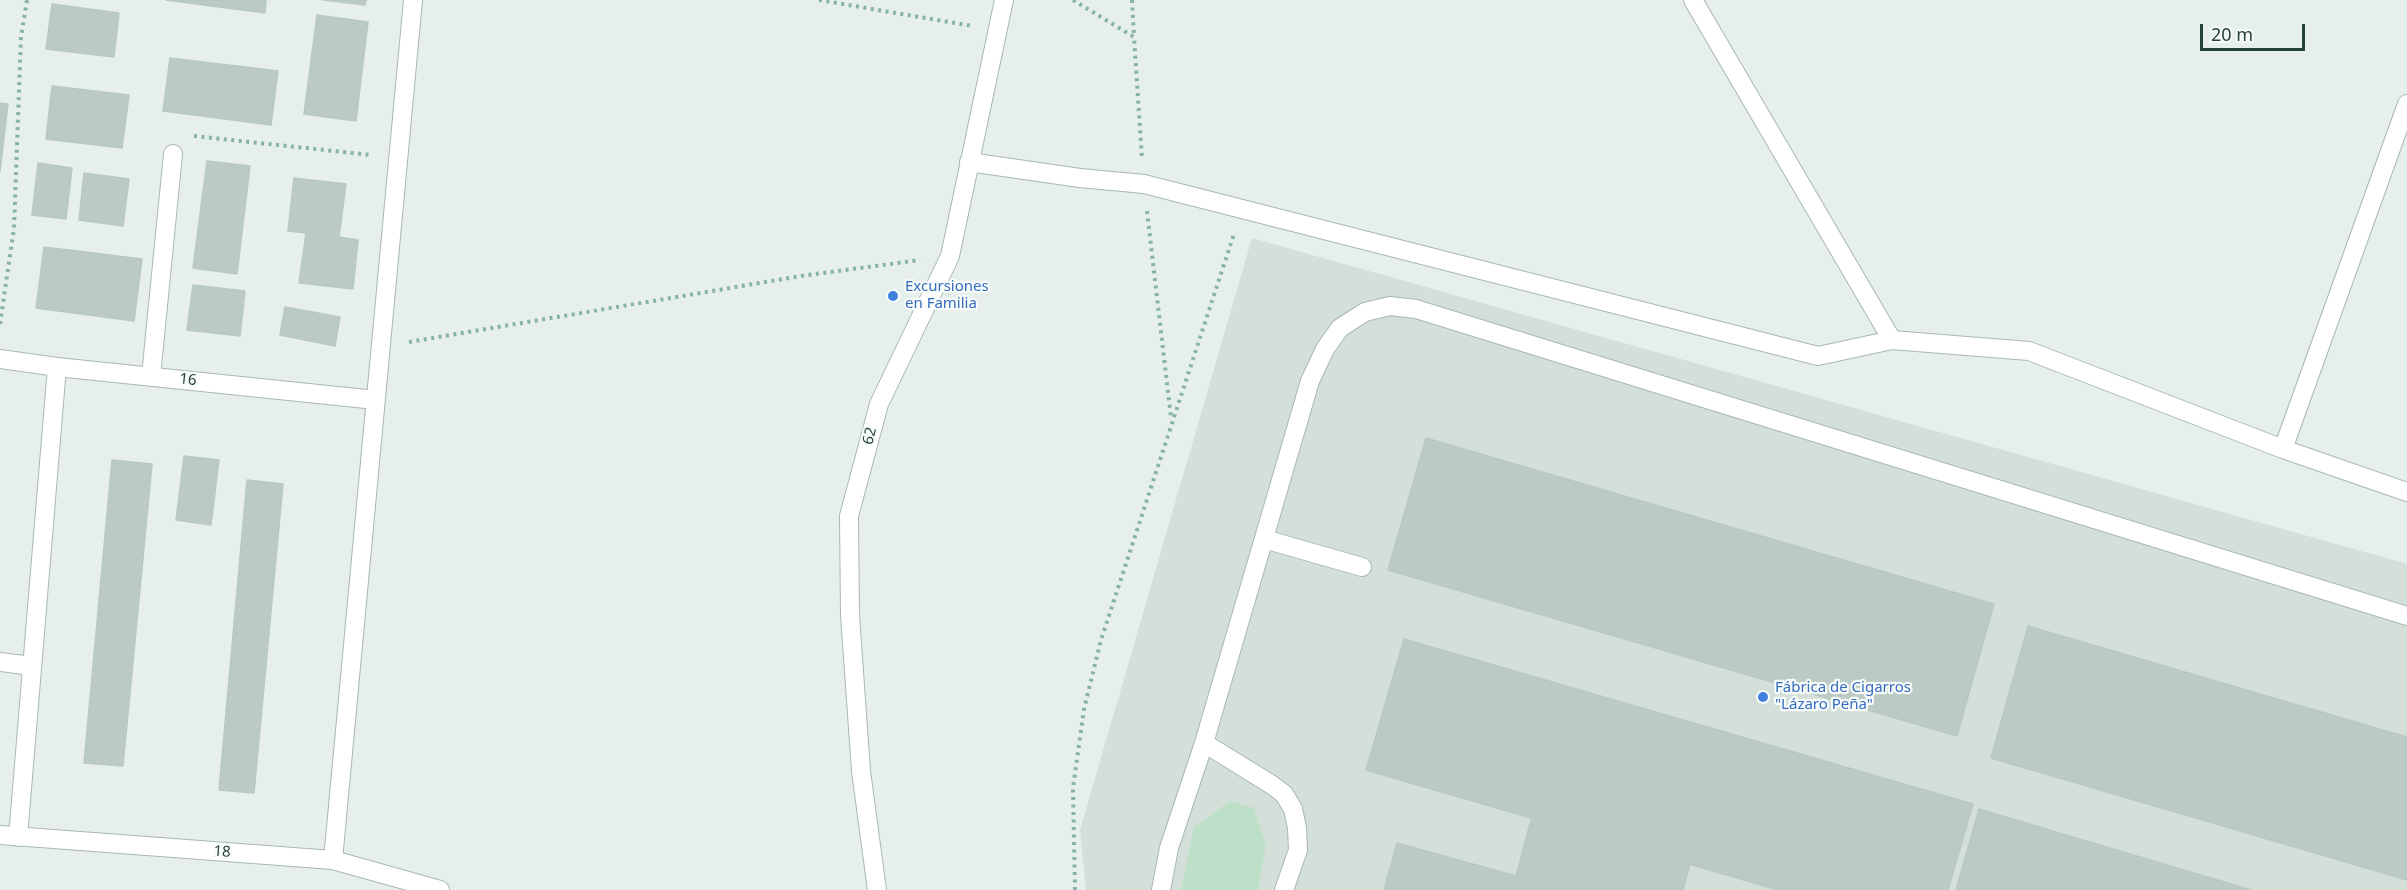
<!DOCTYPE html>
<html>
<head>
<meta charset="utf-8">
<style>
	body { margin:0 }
	#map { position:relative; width:2407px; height:890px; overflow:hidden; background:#e6efeb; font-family:"Noto Sans",sans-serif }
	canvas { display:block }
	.scale { position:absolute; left:2200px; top:24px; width:105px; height:27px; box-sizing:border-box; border:3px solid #24423a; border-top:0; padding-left:8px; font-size:18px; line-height:21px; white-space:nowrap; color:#24423a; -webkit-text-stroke:4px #f7fbf9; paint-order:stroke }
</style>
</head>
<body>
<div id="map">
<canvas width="2407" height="890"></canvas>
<div class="scale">20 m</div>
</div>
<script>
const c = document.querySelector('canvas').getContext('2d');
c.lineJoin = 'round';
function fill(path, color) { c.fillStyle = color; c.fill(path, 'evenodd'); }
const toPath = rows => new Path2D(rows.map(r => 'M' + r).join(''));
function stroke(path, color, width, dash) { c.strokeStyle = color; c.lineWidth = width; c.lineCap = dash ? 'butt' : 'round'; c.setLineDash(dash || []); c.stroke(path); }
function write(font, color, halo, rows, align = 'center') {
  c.font = font + ' "Noto Sans",sans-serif'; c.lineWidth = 4.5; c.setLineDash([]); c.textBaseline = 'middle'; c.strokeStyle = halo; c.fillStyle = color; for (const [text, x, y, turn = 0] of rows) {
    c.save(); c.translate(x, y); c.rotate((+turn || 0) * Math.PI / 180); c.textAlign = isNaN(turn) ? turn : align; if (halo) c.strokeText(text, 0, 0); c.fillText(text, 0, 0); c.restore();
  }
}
fill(toPath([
	[1252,238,2407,564,2407,890,1086,890,1080,830]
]), '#d4dfda');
fill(toPath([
	[1230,801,1254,808,1266,845,1258,890,1181,890,1194,827]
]), '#bfe0c8');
const building = toPath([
	[166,0,266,0,265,13,166,0],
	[323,0,366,0,365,5,323,0],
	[52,4,119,13,114,57,46,49,52,4],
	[317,15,368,22,356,121,304,114,317,15],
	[170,58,278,71,271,125,163,111,170,58],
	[52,86,129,95,122,148,46,139,52,86],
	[0,103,8,104,0,171,0,103],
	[207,161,250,166,237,274,193,268,207,161],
	[38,163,72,168,66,219,32,215,38,163],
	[84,173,129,179,123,226,79,220,84,173],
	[294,178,346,184,339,237,358,240,353,289,299,283,306,233,288,231,294,178],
	[44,247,142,259,134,321,36,308,44,247],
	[193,285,245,291,240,336,187,330,193,285],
	[285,307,340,317,335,346,280,335,285,307],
	[1426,438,1994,604,1957,736,1388,570,1426,438],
	[184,456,219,460,211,525,176,520,184,456],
	[112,460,152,464,123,766,84,763,112,460],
	[247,480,283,484,254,793,219,790,247,480],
	[2028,626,2407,737,2407,880,1991,758,2028,626],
	[1404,639,1973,804,1948,890,1778,890,1366,770,1404,639],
	[1979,809,2251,890,1956,890,1979,809],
	[1531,820,1690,864,1683,890,1384,890,1397,843,1516,876,1531,820]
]);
fill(building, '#bbcac4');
stroke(building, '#b8c9c2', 1.5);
const service = toPath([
	[151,376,173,154],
	[1264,539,1362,567],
	[0,662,32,666],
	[1204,743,1272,785,1284,794,1293,809,1297,828,1298,850,1284,890],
	[1161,890,1169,848,1204,743,1310,381,1325,349,1340,328,1365,312,1390,306,1416,309,2407,616]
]);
const minor = toPath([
	[1693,0,1892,340],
	[969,162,1080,178,1144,184,1818,356,1892,340,2029,351,2283,449,2407,492],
	[0,359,57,367,376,400],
	[2283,449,2407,104],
	[18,837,57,367],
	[333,860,413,0],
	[877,890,861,771,850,615,849,516,879,404,950,256,1004,0]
]);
const tertiary = toPath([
	[0,835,333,860,440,890]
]);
stroke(service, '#a8b8b2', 20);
stroke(minor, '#a8b8b2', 20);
stroke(tertiary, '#a8b8b2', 20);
stroke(toPath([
	[819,0,973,26],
	[1073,0,1134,37,1142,159],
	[1132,0,1134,36],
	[194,136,371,155],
	[1147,211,1171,418],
	[0,324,14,228,21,37,27,0],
	[409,342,801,276,920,260],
	[1075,890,1073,788,1084,709,1101,640,1234,234]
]), '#86b3a5', 4, [3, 4.5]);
stroke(service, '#fff', 18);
stroke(minor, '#fff', 18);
stroke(tertiary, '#fff', 18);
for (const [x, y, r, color] of [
	[893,296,6,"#3f7fe0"],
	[1763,697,6,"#3f7fe0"]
]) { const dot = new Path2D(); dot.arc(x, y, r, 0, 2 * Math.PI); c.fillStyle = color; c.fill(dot); stroke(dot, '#f7fbf9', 2); }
write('15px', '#366cbe', '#f7fbf9', [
	["Excursiones",905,287],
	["en Familia",905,304],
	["Fábrica de Cigarros",1775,688],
	["\"Lázaro Peña\"",1775,705]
], 'left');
write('15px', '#24423a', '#f7fbf9', [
	["16",188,380,6],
	["62",870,436,-75],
	["18",222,852,4]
]);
</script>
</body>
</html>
